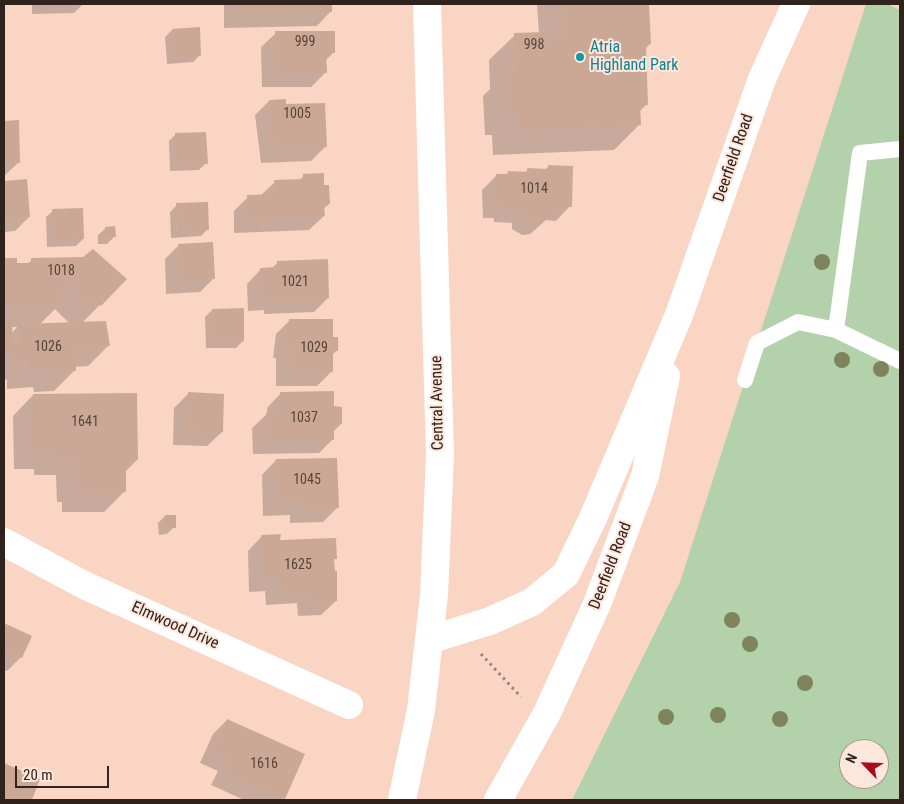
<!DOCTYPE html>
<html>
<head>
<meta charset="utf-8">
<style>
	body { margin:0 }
	#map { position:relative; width:904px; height:804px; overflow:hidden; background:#fbd5c4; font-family:"Roboto Condensed",sans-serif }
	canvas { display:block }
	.frame { position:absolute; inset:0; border:5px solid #30221c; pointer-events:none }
	.north { position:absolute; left:839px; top:739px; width:50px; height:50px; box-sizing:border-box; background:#fde6dc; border:1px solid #ab988f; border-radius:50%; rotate:294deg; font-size:14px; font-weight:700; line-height:20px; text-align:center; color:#30221c }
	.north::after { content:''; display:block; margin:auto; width:18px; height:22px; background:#a50c1c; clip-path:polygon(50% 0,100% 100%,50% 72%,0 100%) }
	.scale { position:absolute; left:15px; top:766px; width:94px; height:22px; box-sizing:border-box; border:2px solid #30221c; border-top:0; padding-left:6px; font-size:15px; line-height:18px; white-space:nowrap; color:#30221c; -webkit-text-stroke:4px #fde6dc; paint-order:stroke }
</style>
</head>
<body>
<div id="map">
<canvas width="904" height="804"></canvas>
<div class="frame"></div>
<div class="north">N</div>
<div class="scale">20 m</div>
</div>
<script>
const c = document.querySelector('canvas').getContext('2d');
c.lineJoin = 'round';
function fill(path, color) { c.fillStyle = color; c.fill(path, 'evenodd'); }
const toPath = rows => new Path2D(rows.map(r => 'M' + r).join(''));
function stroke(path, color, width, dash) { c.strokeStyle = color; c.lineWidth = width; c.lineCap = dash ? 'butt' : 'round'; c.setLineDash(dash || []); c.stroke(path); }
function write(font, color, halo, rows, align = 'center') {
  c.font = font + ' "Roboto Condensed",sans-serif'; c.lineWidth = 4; c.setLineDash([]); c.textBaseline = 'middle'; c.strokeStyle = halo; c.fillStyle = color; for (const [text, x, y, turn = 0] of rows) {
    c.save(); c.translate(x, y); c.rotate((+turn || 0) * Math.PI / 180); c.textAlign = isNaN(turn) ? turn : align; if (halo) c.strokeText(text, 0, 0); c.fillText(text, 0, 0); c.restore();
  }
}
fill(toPath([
	[866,4,887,4,900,10,900,800,572,800,680,582],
	[849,749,879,749,879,779,849,779]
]), '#b3d1aa');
fill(toPath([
	[32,4,83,4,74,13,32,14],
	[224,4,331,4,331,11,317,26,224,28],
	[537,4,648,4,650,44,645,49,647,104,639,112,639,125,614,150,493,155,492,135,485,135,483,96,490,89,489,60,515,35,539,34],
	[172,30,200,55,193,62,167,64,165,37],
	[276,33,334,52,325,61,325,73,311,87,262,87,261,47],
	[269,101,285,106,325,147,311,161,261,163,255,115],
	[4,122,18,122,19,162,4,176],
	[176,134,206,163,199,170,170,171,169,141],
	[549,166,570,206,556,221,546,220,530,234,522,235,512,229,512,223,494,222,494,218,483,218,482,190,497,175,506,175,508,172,525,173,528,169,545,170],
	[304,175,322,186,329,204,323,209,324,216,309,230,234,233,234,211,248,197,260,196,275,182,299,181],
	[26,180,29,217,15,231,4,232,4,182],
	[177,205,208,229,201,236,171,238,170,212],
	[53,211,83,239,76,246,47,247,46,217],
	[106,228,114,237,107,244,98,244,98,235],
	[179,245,214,278,200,292,166,294,165,259],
	[4,259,15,259,16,265,27,264,32,260,125,279,82,323,108,346,88,366,74,367,75,370,54,391,34,392,33,387,7,389,7,379,4,380],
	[55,309,70,324,40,324],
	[11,327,17,327,12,333],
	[278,262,328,298,314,312,264,314,264,310,248,311,247,284,261,269,271,269],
	[212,310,243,341,236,348,206,348,205,317],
	[290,320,332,338,336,351,332,355,331,372,317,386,276,386,276,358,273,358,276,334],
	[281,393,333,408,341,424,333,432,333,439,319,453,253,454,252,428,267,414,267,408],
	[188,394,222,432,207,446,173,445,174,408],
	[33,395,137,460,125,472,125,491,104,512,62,512,62,502,57,502,56,475,34,475,34,469,14,469,13,416],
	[276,460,337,508,323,522,290,523,290,515,263,516,262,475],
	[165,516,174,527,167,534,159,535,158,523],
	[262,536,336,558,333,561,336,601,321,615,298,616,297,603,266,605,265,591,249,592,248,551],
	[4,625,31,637,21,657,7,671,4,670],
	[227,720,284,798,281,800,244,800,211,785,218,771,200,763,213,734],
	[4,765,38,780,31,800,4,800]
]), '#0003');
fill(toPath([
	[238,4,332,4,332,12,238,14],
	[564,4,649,4,651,44,646,45,648,105,640,105,641,125,518,130,517,110,510,110,508,69,515,69,514,33,547,32,548,42,565,41],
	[200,27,201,56,173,57,172,29],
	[275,31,335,31,335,53,326,53,327,73,276,74],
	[286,99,286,104,325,103,327,147,274,149,269,100],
	[19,120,20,163,4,163,4,121],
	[206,132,208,164,176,165,175,133],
	[548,165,573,166,572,207,553,206,553,215,550,218,537,221,525,214,525,209,507,208,507,204,496,204,496,174,508,174,508,171,528,172,527,168,548,169],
	[324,173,324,185,329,185,330,204,324,204,325,216,248,220,247,195,275,194,274,180,303,179,303,174],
	[27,179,30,217,4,219,4,181],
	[208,202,209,230,178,231,176,203],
	[83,208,84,239,54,240,52,209],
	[115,226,116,237,105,237,105,227],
	[213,242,215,279,180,280,178,244],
	[93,249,127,279,101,306,97,302,92,305,76,289,79,286,74,283,62,283,62,304,49,305,49,307,7,308,7,306,4,306,4,258,17,258,17,263,31,263,31,258,83,257],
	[328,259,329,298,278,300,278,297,262,298,260,268,277,267,277,261],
	[244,308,244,341,212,342,212,309],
	[289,319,333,319,333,337,338,337,338,351,333,351,333,372,290,372,290,344,286,344,286,334,289,334],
	[106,321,110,346,75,348,76,371,53,372,53,367,27,369,27,360,14,360,14,352,4,352,4,323,12,322,13,342,19,341,19,324],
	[334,391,334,406,342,407,342,424,334,424,334,440,266,441,266,413,280,413,280,392],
	[188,392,224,394,223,432,186,431],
	[137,393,138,460,126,460,126,492,82,492,82,482,77,482,76,455,54,455,54,449,33,449,33,394],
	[337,458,339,508,304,509,304,501,277,502,276,459],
	[165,515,176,515,176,528,165,528],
	[281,534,280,540,336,538,337,559,334,559,335,571,337,571,337,601,311,602,311,590,279,591,279,578,263,578,261,535],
	[4,623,32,636,22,658,4,650],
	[227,719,305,754,285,799,225,771,231,756,213,749],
	[4,763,40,779,32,800,4,800]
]), '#cba896');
stroke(toPath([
	[481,654,521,697]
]), '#9b8175', 3, [2.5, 4]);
stroke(toPath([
	[836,330,860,153,900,149],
	[745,380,757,343,798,322,836,330,900,361]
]), '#fff', 16);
stroke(toPath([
	[4,542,84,585,349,705]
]), '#fff', 28);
stroke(toPath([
	[429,640,490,621,532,602,566,574,593,518,679,315,762,79,796,4],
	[402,800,421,710,434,595,440,455,427,4],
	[498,800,547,713,597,604,645,476,666,376]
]), '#fff', 28);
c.fillStyle = '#7f845d';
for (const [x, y] of [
	[822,262],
	[842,360],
	[881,369],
	[732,620],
	[750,644],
	[805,683],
	[718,715],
	[666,717],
	[780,719]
]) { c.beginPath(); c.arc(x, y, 8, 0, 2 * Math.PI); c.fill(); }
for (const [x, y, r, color] of [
	[580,57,5,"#0f9aa8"]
]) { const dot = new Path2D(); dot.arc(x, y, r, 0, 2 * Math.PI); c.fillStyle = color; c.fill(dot); stroke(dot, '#fde6dc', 2); }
write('14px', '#57443a', null, [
	["999",305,42],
	["998",534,45],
	["1005",297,114],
	["1014",534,189],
	["1018",61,271],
	["1021",295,282],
	["1026",48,347],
	["1029",314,348],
	["1037",304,418],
	["1641",85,422],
	["1045",307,480],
	["1625",298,565],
	["1616",264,764]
]);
write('16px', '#0d838f', '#fde6dc', [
	["Atria",590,48],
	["Highland Park",590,66]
], 'left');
write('16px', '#30221c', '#fde6dc', [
	["Deerfield Road",734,158,-71],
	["Central Avenue",438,403,-91],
	["Deerfield Road",611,566,-69],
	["Elmwood Drive",175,626,24]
]);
</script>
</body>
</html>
